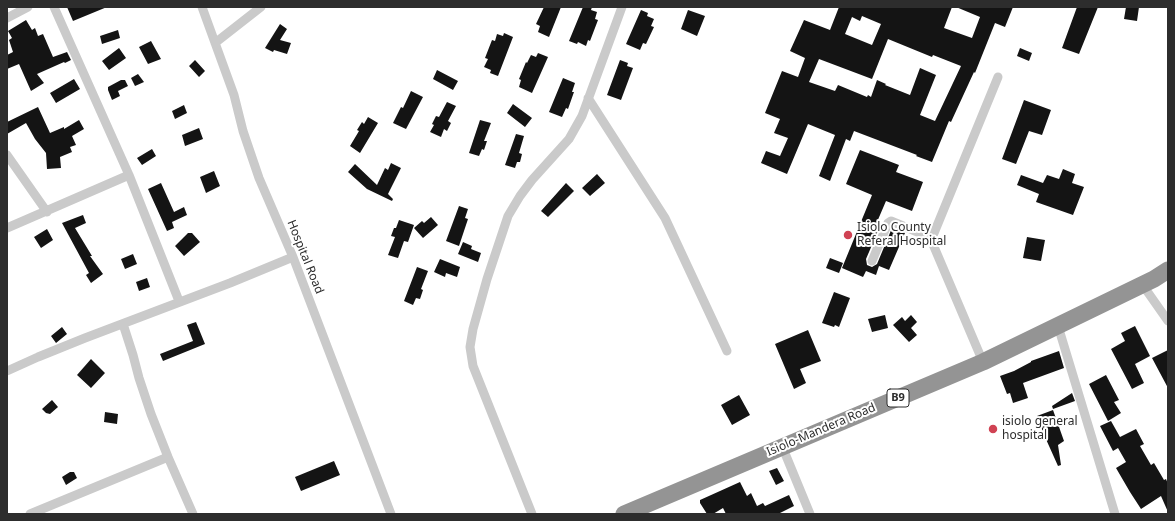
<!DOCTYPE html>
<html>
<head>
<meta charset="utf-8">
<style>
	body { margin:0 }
	#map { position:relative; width:1175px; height:521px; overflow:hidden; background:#fff; font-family:"Noto Sans",sans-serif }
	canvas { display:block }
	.frame { position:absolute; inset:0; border:8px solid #2d2d2d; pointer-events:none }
</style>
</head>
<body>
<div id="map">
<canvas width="1175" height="521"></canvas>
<div class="frame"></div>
</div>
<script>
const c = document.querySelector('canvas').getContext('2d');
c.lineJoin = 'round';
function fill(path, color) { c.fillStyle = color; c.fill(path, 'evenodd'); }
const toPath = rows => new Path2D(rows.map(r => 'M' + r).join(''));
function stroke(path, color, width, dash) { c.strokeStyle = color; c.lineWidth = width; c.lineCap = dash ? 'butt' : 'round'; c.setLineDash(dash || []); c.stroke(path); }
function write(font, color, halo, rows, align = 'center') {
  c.font = font + ' "Noto Sans",sans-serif'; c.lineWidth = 4; c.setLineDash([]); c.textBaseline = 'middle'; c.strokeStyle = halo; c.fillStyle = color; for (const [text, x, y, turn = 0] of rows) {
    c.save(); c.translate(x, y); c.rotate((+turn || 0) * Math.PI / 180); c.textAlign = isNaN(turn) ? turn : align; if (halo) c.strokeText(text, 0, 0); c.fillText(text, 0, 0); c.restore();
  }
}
fill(toPath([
	[67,7,107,7,73,21],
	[544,7,561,7,549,37,538,32,540,26,536,24],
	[583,7,592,7,591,10,597,12,595,19,598,20,590,41,588,40,586,46,578,42,577,44,569,41],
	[839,7,952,7,944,28,972,38,980,17,956,7,1013,7,1005,27,995,23,975,73,974,72,951,122,949,121,932,162,916,156,917,155,854,131,850,141,846,139,830,181,819,176,835,135,808,124,787,174,761,163,766,151,780,156,788,138,774,133,780,119,765,113,782,71,798,77,805,58,790,51,804,20,830,30],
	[862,16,881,24,872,45,845,34,852,17,860,21],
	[888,39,932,57,933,55,961,66,935,121,920,115,936,75,920,68,910,95,885,85,886,84,877,80,871,97,868,95,867,97,838,85,835,91,809,82,819,59,872,79],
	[1077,7,1098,7,1079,54,1062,48],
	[1126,7,1139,7,1137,21,1124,19],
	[641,10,648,13,647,16,654,19,651,26,654,27,646,44,643,43,640,50,626,44],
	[688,10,705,16,697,36,681,29],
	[26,20,32,30,35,28,38,36,43,34,53,57,67,52,71,60,65,63,64,62,37,74,44,83,31,91,19,64,7,69,7,55,13,52,9,40,12,38,8,31],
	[280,24,287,29,280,40,291,43,287,54,274,50,273,52,265,48],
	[118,30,120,38,102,44,100,36],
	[504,33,513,37,498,76,490,73,491,70,484,67,488,59,485,58,492,40,495,41,497,34,503,36],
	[151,41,161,59,148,64,139,47],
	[119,48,126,58,109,70,102,61],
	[1020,48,1032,53,1029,61,1017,56],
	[538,53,548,57,532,93,519,87,521,80,519,79,526,62,527,63,531,55,536,57],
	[195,60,205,71,199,77,189,66],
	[620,60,628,63,627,66,633,68,621,100,607,95],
	[437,70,458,81,453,90,433,79],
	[138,74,144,82,135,86,131,78],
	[563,78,575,83,572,92,574,92,568,109,566,108,562,117,549,112],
	[74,79,80,89,56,103,50,93],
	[121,80,125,80,128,86,118,91,120,96,112,100,108,90,108,87],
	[411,91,423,97,406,129,393,123,401,107,403,108],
	[1024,100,1051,110,1042,135,1029,131,1016,164,1002,159],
	[447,102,456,106,448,121,451,123,447,131,444,129,441,137,430,132,434,125,432,124,436,116,439,117],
	[513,104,532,118,525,127,507,113],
	[184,105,187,113,175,119,172,111],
	[38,107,50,133,64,127,64,129,79,120,84,129,72,136,76,145,70,147,72,152,60,157,61,168,47,169,46,153,35,139,26,123,7,134,7,122],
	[368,117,378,123,360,153,350,146,359,131,357,130,362,122,364,124],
	[480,120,491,123,484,141,487,141,484,150,482,149,479,156,469,153],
	[199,128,203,139,185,146,182,135],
	[516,134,524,136,519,153,522,154,520,162,517,162,515,168,505,165],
	[152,149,156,156,142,165,137,158],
	[860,150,899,165,896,172,923,182,912,211,886,201,877,222,881,224,866,259,867,265,872,267,877,264,892,228,905,233,889,270,879,266,876,275,866,271,863,277,842,268,872,195,846,184],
	[391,163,401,168,388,194,393,199,392,201,367,189,348,172,355,164,377,185,385,168,388,170],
	[1063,169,1075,174,1072,183,1084,187,1073,215,1036,202,1039,194,1017,185,1021,175,1043,183,1047,175,1059,179],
	[214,171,220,186,206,193,200,177],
	[597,174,605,183,590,196,582,188],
	[161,183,174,212,184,207,187,215,172,222,174,228,167,231,148,189],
	[566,183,574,191,548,217,541,211],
	[459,206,468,209,465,218,468,219,459,246,446,241],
	[83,215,86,223,75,228,92,256,90,256,103,274,91,283,86,275,89,273,62,223],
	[431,217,438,225,423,238,414,228,422,221,424,223],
	[399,220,414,225,408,242,404,241,398,258,388,255,395,237,391,236,394,228,396,228],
	[47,229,53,240,41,248,34,237],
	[188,233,192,233,200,242,184,256,175,246],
	[1027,237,1045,240,1041,261,1023,258],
	[463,242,472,246,471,249,481,253,478,262,458,254],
	[133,254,137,264,125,269,121,259],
	[830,258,843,263,839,273,826,268],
	[440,259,460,267,457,277,446,273,445,277,434,272],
	[417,267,428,271,421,289,423,290,420,299,416,298,413,305,404,301],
	[147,278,150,287,139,291,136,282],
	[834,292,850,298,839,327,835,325,834,327,822,323],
	[885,315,888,328,872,332,868,319],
	[911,315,917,322,911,328,917,335,909,342,893,325,902,317,905,321],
	[196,322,205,344,163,361,160,354,193,341,187,325],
	[1135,326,1150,356,1135,364,1144,383,1132,389,1111,349,1125,341,1121,333],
	[62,327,67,334,56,343,51,336],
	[808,330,821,361,800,369,806,383,794,389,775,344],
	[1168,350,1168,388,1152,358],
	[1059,351,1064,368,1023,383,1028,398,1013,403,1010,393,1007,394,1000,376,1014,371,1031,362,1031,361],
	[91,359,105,373,91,388,77,375],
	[1106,375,1119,400,1114,402,1121,413,1108,421,1089,384],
	[1072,393,1075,401,1053,409,1052,406],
	[739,395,750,415,732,425,721,405],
	[52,400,58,407,50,414,46,413,42,409],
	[1053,410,1064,441,1058,445,1061,465,1058,466,1045,437,1037,416],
	[105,412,118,414,117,424,104,422],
	[1111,421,1120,437,1136,429,1144,444,1140,446,1151,465,1154,463,1164,480,1166,479,1168,484,1168,512,1161,496,1141,509,1130,492,1116,468,1126,462,1118,448,1113,451,1100,426],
	[334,461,340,475,301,491,295,477],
	[777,468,784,481,776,485,769,471],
	[70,472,74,472,77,478,66,485,62,477],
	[740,482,747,496,751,493,757,506,763,503,765,506,789,495,794,506,778,514,726,514,723,508,713,514,707,514,700,503,700,500]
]), '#141414');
stroke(toPath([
	[54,7,129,175,179,301],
	[202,7,234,95,243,131,259,178,293,257,391,514],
	[7,18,28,7],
	[215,43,261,7],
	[588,98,665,218,727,351],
	[7,155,47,212],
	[7,228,129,175],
	[872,261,888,223,891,221,932,238],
	[1142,284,1168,321],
	[123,324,133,355,139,378,151,414,168,457,193,514],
	[1058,326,1115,514],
	[983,362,932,242,932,238,998,77],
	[7,371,38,357,85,338,230,283,293,257],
	[782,446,810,514],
	[30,514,168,457],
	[532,514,473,366,470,347,473,329,487,279,508,216,520,196,532,180,569,139,582,116,622,7]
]), '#cacaca', 9);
stroke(toPath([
	[624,514,983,362,1154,279,1168,270]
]), '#949494', 17);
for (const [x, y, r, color] of [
	[848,235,5,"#d04253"],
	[993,429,5,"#d04253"]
]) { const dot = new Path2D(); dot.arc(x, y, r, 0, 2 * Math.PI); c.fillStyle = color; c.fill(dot); stroke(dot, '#fff', 1.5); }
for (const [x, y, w] of [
	[898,398,22]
]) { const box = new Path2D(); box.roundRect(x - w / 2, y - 9, w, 18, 3); c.fillStyle = '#fff'; c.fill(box); stroke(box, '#2d2d2d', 1); }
write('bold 11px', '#2d2d2d', null, [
	["B9",898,398]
]);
write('12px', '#2d2d2d', '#fff', [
	["Isiolo County",857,228],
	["Referal Hospital",857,242],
	["isiolo general",1002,422],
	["hospital",1002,436]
], 'left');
write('12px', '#2d2d2d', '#fff', [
	["Hospital Road",305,257,68],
	["Isiolo-Mandera Road",821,430,-23]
]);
</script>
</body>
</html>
